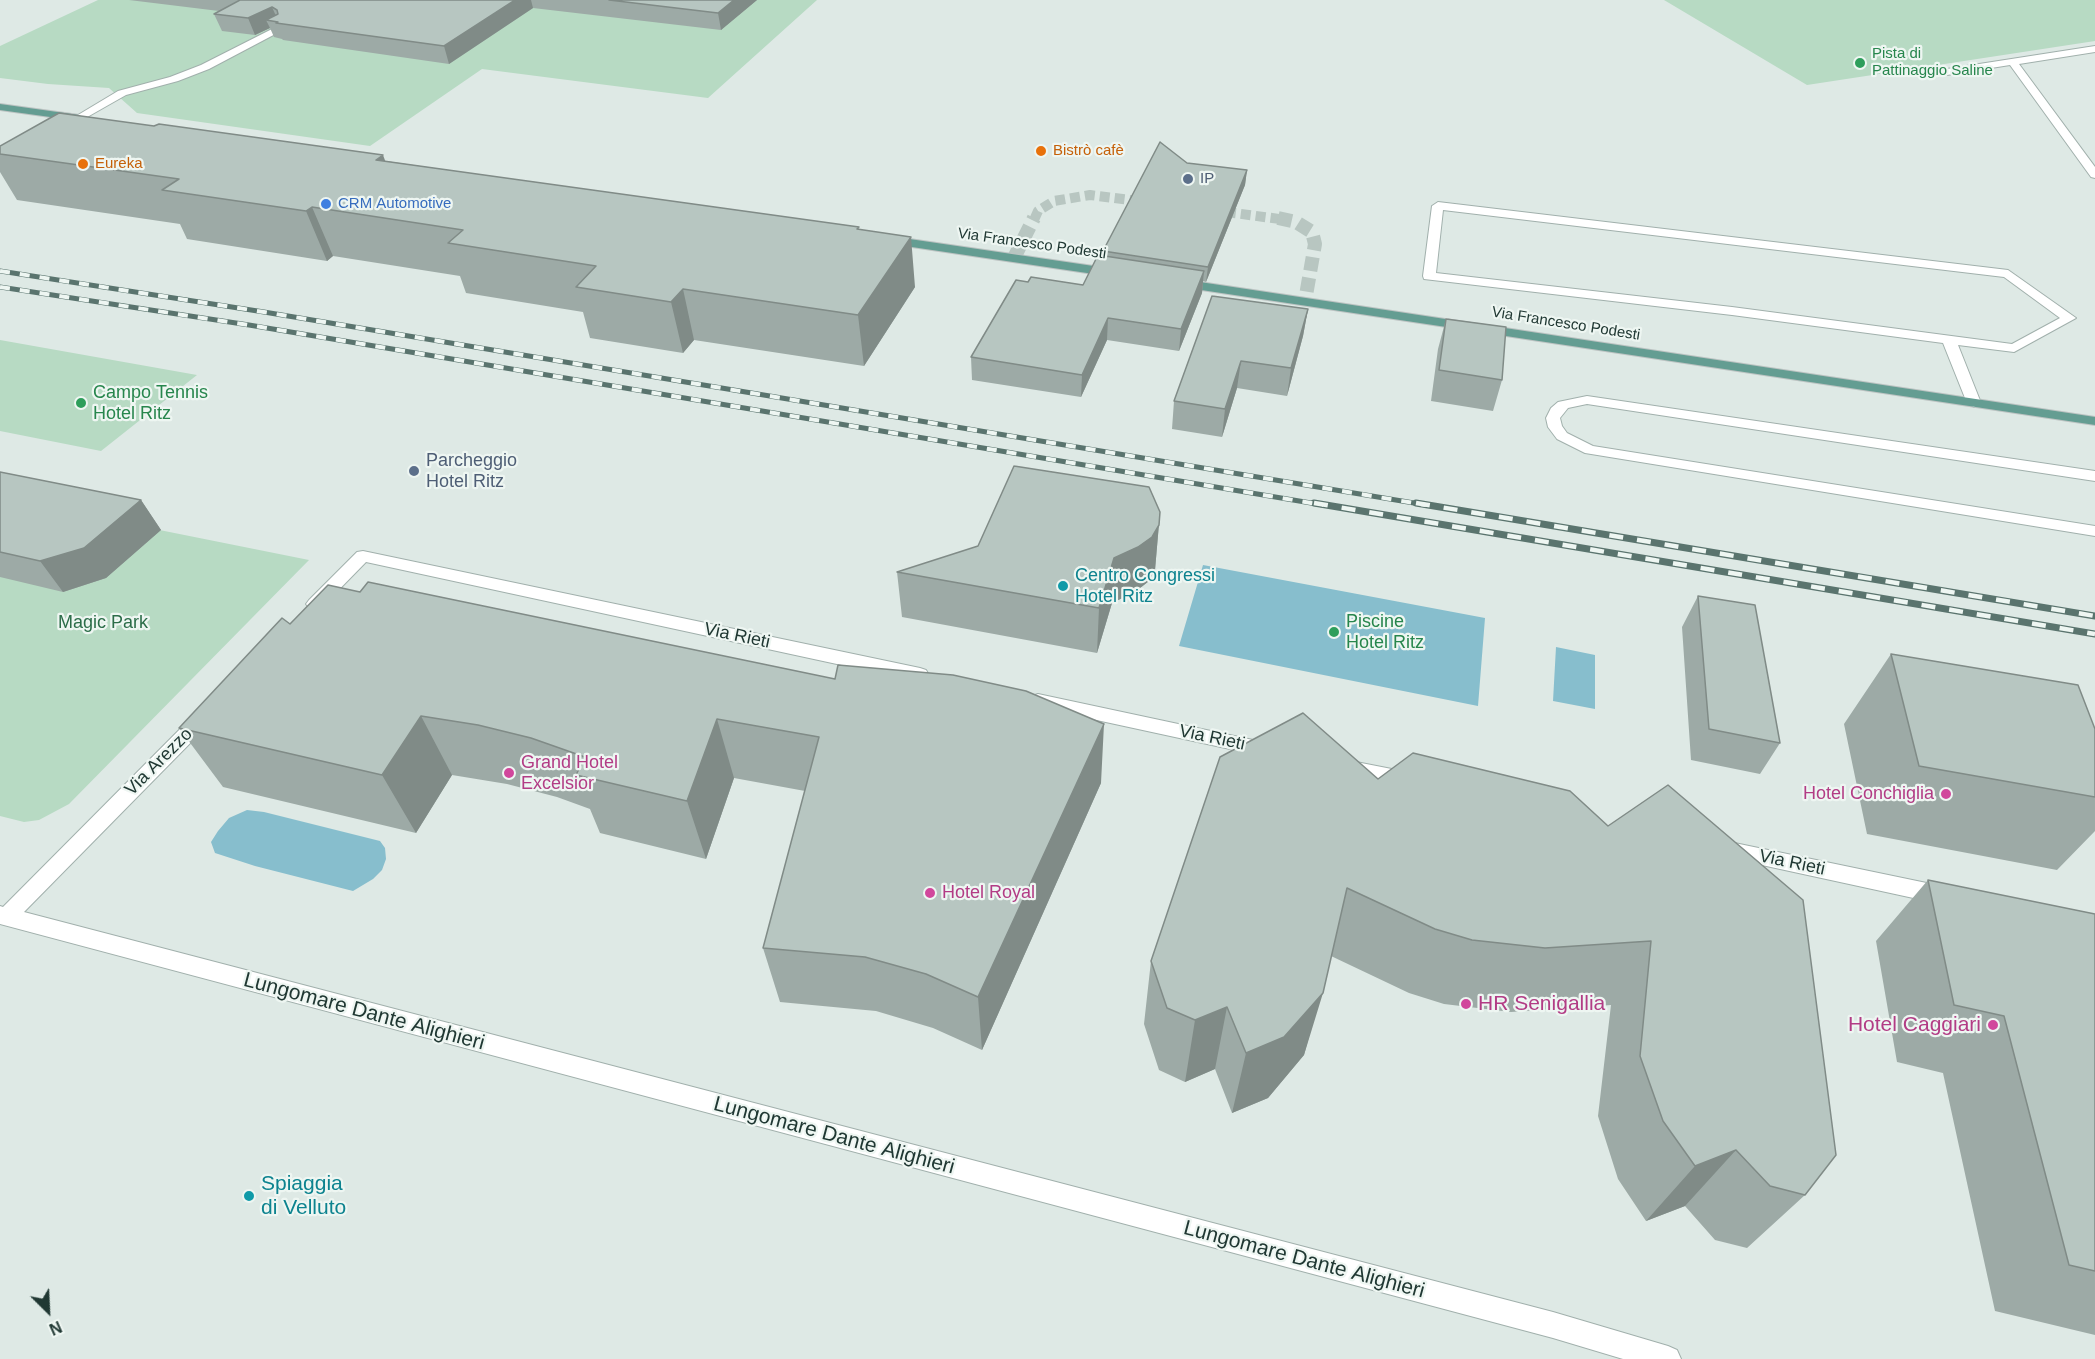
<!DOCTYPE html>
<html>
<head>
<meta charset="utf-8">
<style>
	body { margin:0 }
	#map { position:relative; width:2095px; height:1359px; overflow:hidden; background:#dee9e5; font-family:Helvetica,sans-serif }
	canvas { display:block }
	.north { position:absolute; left:18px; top:1281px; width:60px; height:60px; -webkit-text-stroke:4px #eef6f2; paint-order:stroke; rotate:156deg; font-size:16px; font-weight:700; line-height:24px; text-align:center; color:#203833 }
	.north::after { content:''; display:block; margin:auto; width:21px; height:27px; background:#203833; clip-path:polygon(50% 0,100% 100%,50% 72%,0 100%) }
</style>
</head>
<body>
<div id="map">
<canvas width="2095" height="1359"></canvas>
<div class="north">N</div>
</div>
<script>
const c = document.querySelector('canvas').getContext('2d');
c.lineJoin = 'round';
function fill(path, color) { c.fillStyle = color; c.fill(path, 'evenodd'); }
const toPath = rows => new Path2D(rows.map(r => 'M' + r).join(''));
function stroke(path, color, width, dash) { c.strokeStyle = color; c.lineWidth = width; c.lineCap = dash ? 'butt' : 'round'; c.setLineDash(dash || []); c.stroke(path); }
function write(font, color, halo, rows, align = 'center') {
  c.font = font + ' Helvetica,sans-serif'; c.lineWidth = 4.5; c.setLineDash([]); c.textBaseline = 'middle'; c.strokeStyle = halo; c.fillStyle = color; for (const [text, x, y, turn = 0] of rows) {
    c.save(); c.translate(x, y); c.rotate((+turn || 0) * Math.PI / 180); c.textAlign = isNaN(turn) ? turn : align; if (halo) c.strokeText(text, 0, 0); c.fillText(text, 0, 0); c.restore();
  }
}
fill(toPath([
	[98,0,817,0,708,98,482,69,370,146,137,113,109,88,48,84,0,78,0,46],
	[1664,0,2095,0,2095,41,1807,85],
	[0,340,197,375,101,451,0,431],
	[0,498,309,560,69,804,39,820,24,822,0,816]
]), '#b7dac3');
fill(toPath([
	[1203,565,1485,618,1478,706,1179,646],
	[1556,647,1595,655,1595,709,1553,701],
	[247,810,264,812,380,841,385,848,386,859,382,870,373,879,353,891,255,866,215,853,211,842,218,831,229,818]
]), '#87becd');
stroke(toPath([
	[1211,210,1287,220],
	[1034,220,1038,211,1054,201,1090,195,1154,203]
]), '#b8c6c1', 10, [10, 5]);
stroke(toPath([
	[1278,218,1296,222,1312,232,1315,244,1305,301],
	[1014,258,1034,218]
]), '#b8c6c1', 14, [14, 7]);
const minor = toPath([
	[278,26,283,29,281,31,209,69,178,81,126,95,82,120,74,120,73,118,118,91,170,77,201,65,278,26],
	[2095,46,2095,52,2019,64,2095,167,2095,178,2091,177,2010,65,1947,75,1942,72,1947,69,2095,46],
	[1438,202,2008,270,2076,318,2014,352,1958,345,1981,403,1974,407,1967,403,1943,343,1732,315,1424,279,1423,276,1432,206,1438,202],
	[1443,210,2004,277,2060,318,2012,344,1732,307,1436,273,1443,210],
	[1587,396,2095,471,2095,481,1587,404,1568,408,1560,418,1562,426,1567,433,1593,446,2095,526,2095,536,1585,453,1557,439,1548,427,1546,418,1551,408,1558,402,1587,396],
	[363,551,920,668,926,670,929,675,926,680,920,682,366,562,321,608,309,608,306,604,309,600,357,552,363,551],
	[1038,694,1267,743,1274,745,1276,750,1274,755,1267,757,1032,706,1029,701,1032,696,1038,694],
	[201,713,208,715,210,720,208,725,24,912,1553,1312,1668,1346,1677,1350,1681,1359,1623,1359,1553,1338,0,924,0,906,3,907,194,715,201,713],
	[1346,760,1407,772,1414,775,1417,780,1414,785,1407,788,1339,772,1336,767,1339,762,1346,760],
	[1725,841,1941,886,1948,889,1951,895,1948,901,1941,904,1725,857,1718,855,1715,849,1718,843,1725,841]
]);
const major = toPath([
	[0,104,79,115,84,118,79,121,0,110,0,104],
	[889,236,1114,269,1120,273,1114,277,885,243,883,240,889,236],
	[1180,279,2095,417,2095,425,1175,286,1174,283,1175,280,1180,279]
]);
stroke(minor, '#a1b0ac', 2);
stroke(major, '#bcc3c2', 2);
fill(minor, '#fff');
fill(major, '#649d92');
const railFar1 = toPath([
	[0,271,264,312,1426,505],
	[0,287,249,325,1323,505]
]);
const rail = toPath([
	[1314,503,2095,634],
	[1416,503,2095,616]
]);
stroke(railFar1, '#5a746e', 5);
stroke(rail, '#5a746e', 7);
stroke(railFar1, '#eef6f2', 4, [10]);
stroke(rail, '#eef6f2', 4.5, [14]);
fill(toPath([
	[129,0,757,0,721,30,533,8,449,64,283,40,282,39,274,37,270,28,255,35,222,31,214,14,219,11],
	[0,146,386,161,859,230,915,287,864,366,694,340,683,353,590,338,583,312,466,293,460,276,333,256,327,261,187,239,180,224,17,200,0,172],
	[1187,163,1247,170,1245,185,1206,282,1203,281,1202,293,1179,351,1107,340,1081,397,972,380,971,357,1028,282,1083,285,1103,256,1103,251],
	[1308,309,1303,336,1287,396,1237,388,1222,437,1172,429,1174,401],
	[1446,319,1502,380,1493,411,1431,401,1438,349],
	[0,472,141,500,161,530,106,578,63,592,0,577],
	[1160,512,1155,570,1149,581,1135,592,1112,603,1097,653,902,617,897,572],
	[1698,596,1780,743,1760,774,1691,760,1682,627],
	[290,624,1101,783,982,1050,933,1028,876,1011,780,1002,763,948,805,791,734,778,706,859,600,833,590,809,557,797,507,784,452,775,416,833,223,787,179,728],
	[1891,654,2095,729,2095,831,2057,870,1867,834,1844,724],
	[1378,779,1570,791,1805,1195,1747,1248,1715,1240,1685,1206,1646,1221,1618,1179,1598,1116,1611,1005,1511,1012,1444,1004,1409,993,1331,956,1304,1055,1268,1098,1232,1113,1215,1069,1185,1082,1159,1070,1144,1024,1151,961],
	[1928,880,2095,914,2095,1335,1995,1311,1943,1073,1897,1062,1876,941]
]), '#9daaa6');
fill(toPath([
	[515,0,531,0,533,8,449,64,444,46],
	[734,0,757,0,721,30,718,13],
	[272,7,279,23,278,22,266,20,270,28,255,35,248,18],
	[383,155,401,203,376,160],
	[1247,170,1245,185,1206,282,1208,267],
	[312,207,333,256,327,261,306,211],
	[911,237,915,287,864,366,858,315],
	[1204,271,1202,293,1179,351,1181,329],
	[683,289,694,340,683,353,671,302],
	[1308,309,1303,336,1287,396,1291,368],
	[1108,318,1107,340,1081,397,1082,375],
	[1241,361,1237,388,1222,437,1225,409],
	[141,500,161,530,106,578,63,592,40,561],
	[1160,512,1155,570,1149,581,1135,592,1112,603,1097,653,1099,608,1114,558],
	[421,716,452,775,416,833,382,775],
	[717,719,734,778,706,859,687,801],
	[1104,724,1101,783,982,1050,978,997],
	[1323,993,1304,1055,1268,1098,1232,1113,1246,1053],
	[1227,1007,1215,1069,1185,1082,1195,1020],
	[1736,1150,1685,1206,1646,1221,1695,1166]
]), '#808b87');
const building = toPath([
	[240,0,515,0,444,46,276,23,278,22,266,20,278,14,277,10,272,7,248,18,214,14,240,0],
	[609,0,734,0,718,13,609,0],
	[59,113,154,126,159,124,383,155,376,160,859,227,857,229,911,237,858,315,683,289,671,302,576,287,596,266,448,243,463,230,312,207,306,211,162,190,179,179,0,154,0,146,59,113],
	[1160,142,1187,163,1247,170,1208,267,1103,251,1160,142],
	[1098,255,1204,271,1181,329,1108,318,1082,375,971,357,1016,280,1028,282,1031,277,1083,285,1098,255],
	[1212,296,1308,309,1291,368,1241,361,1225,409,1174,401,1212,296],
	[1446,319,1506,327,1502,380,1439,370,1446,319],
	[1014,466,1149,487,1160,512,1159,525,1152,537,1138,547,1114,558,1099,608,897,572,978,546,1014,466],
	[0,472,141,500,84,548,40,561,0,552,0,472],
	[368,582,835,679,838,665,953,675,1026,691,1104,724,978,997,926,974,865,957,763,948,819,737,717,719,687,801,576,775,585,757,531,738,478,725,421,716,382,775,179,728,282,618,290,624,328,585,360,592,368,582],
	[1698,596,1755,605,1780,743,1709,729,1698,596],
	[1891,654,2078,685,2095,729,2095,797,1919,766,1891,654],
	[1303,713,1378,779,1413,753,1570,791,1608,826,1668,785,1803,900,1836,1155,1805,1195,1770,1186,1736,1150,1695,1166,1663,1121,1640,1056,1651,941,1545,948,1472,940,1435,929,1347,888,1323,993,1284,1037,1246,1053,1227,1007,1195,1020,1167,1008,1151,961,1220,757,1303,713],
	[1928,880,2095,914,2095,1271,2069,1265,2004,1016,1954,1005,1928,880]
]);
fill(building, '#b7c6c1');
stroke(building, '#808b87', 1.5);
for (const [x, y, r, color] of [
	[1860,63,6,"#2e9e5b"],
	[1041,151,6,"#e8710a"],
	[83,164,6,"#e8710a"],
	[1188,179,6,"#5c6f8a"],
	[326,204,6,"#3f7fe0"],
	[81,403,6,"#2e9e5b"],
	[414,471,6,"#5c6f8a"],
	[1063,586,6,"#0f9aa8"],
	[1334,632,6,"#2e9e5b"],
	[509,773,6,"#d1479c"],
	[1946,794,6,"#d1479c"],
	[930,893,6,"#d1479c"],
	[1466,1004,6,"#d1479c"],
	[1993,1025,6,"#d1479c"],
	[249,1196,6,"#0f9aa8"]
]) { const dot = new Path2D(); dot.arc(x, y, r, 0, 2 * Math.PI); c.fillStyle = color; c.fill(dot); stroke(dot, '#eef6f2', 2); }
write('15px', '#27864d', '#eef6f2', [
	["Pista di",1872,54],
	["Pattinaggio Saline",1872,71]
], 'left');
write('15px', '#c56008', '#eef6f2', [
	["Bistrò cafè",1053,151],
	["Eureka",95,164]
], 'left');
write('15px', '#4e5e75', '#eef6f2', [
	["IP",1200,179]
], 'left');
write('15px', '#366cbe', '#eef6f2', [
	["CRM Automotive",338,204]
], 'left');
write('15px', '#203833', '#eef6f2', [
	["Via Francesco Podesti",1032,244,8],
	["Via Francesco Podesti",1566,324,9]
]);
write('18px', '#27864d', '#eef6f2', [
	["Campo Tennis",93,393],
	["Hotel Ritz",93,414],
	["Piscine",1346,622],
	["Hotel Ritz",1346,643]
], 'left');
write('18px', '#4e5e75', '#eef6f2', [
	["Parcheggio",426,461],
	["Hotel Ritz",426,482]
], 'left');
write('18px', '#0d838f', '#eef6f2', [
	["Centro Congressi",1075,576],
	["Hotel Ritz",1075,597]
], 'left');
write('18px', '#2c6d49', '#eef6f2', [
	["Magic Park",103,623]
]);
write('18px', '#203833', '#eef6f2', [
	["Via Rieti",737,636,12],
	["Via Rieti",1212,738,12],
	["Via Arezzo",159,762,-45],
	["Via Rieti",1792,863,12]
]);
write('18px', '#b23c85', '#eef6f2', [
	["Grand Hotel",521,763],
	["Excelsior",521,784],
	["Hotel Conchiglia",1934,794,"right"],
	["Hotel Royal",942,893]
], 'left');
write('21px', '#b23c85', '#eef6f2', [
	["HR Senigallia",1478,1004],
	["Hotel Caggiari",1981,1025,"right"]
], 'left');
write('21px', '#203833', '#eef6f2', [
	["Lungomare Dante Alighieri",364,1012,15],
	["Lungomare Dante Alighieri",834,1136,15],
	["Lungomare Dante Alighieri",1304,1260,15]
]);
write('21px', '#0d838f', '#eef6f2', [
	["Spiaggia",261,1184],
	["di Velluto",261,1208]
], 'left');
</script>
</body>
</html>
